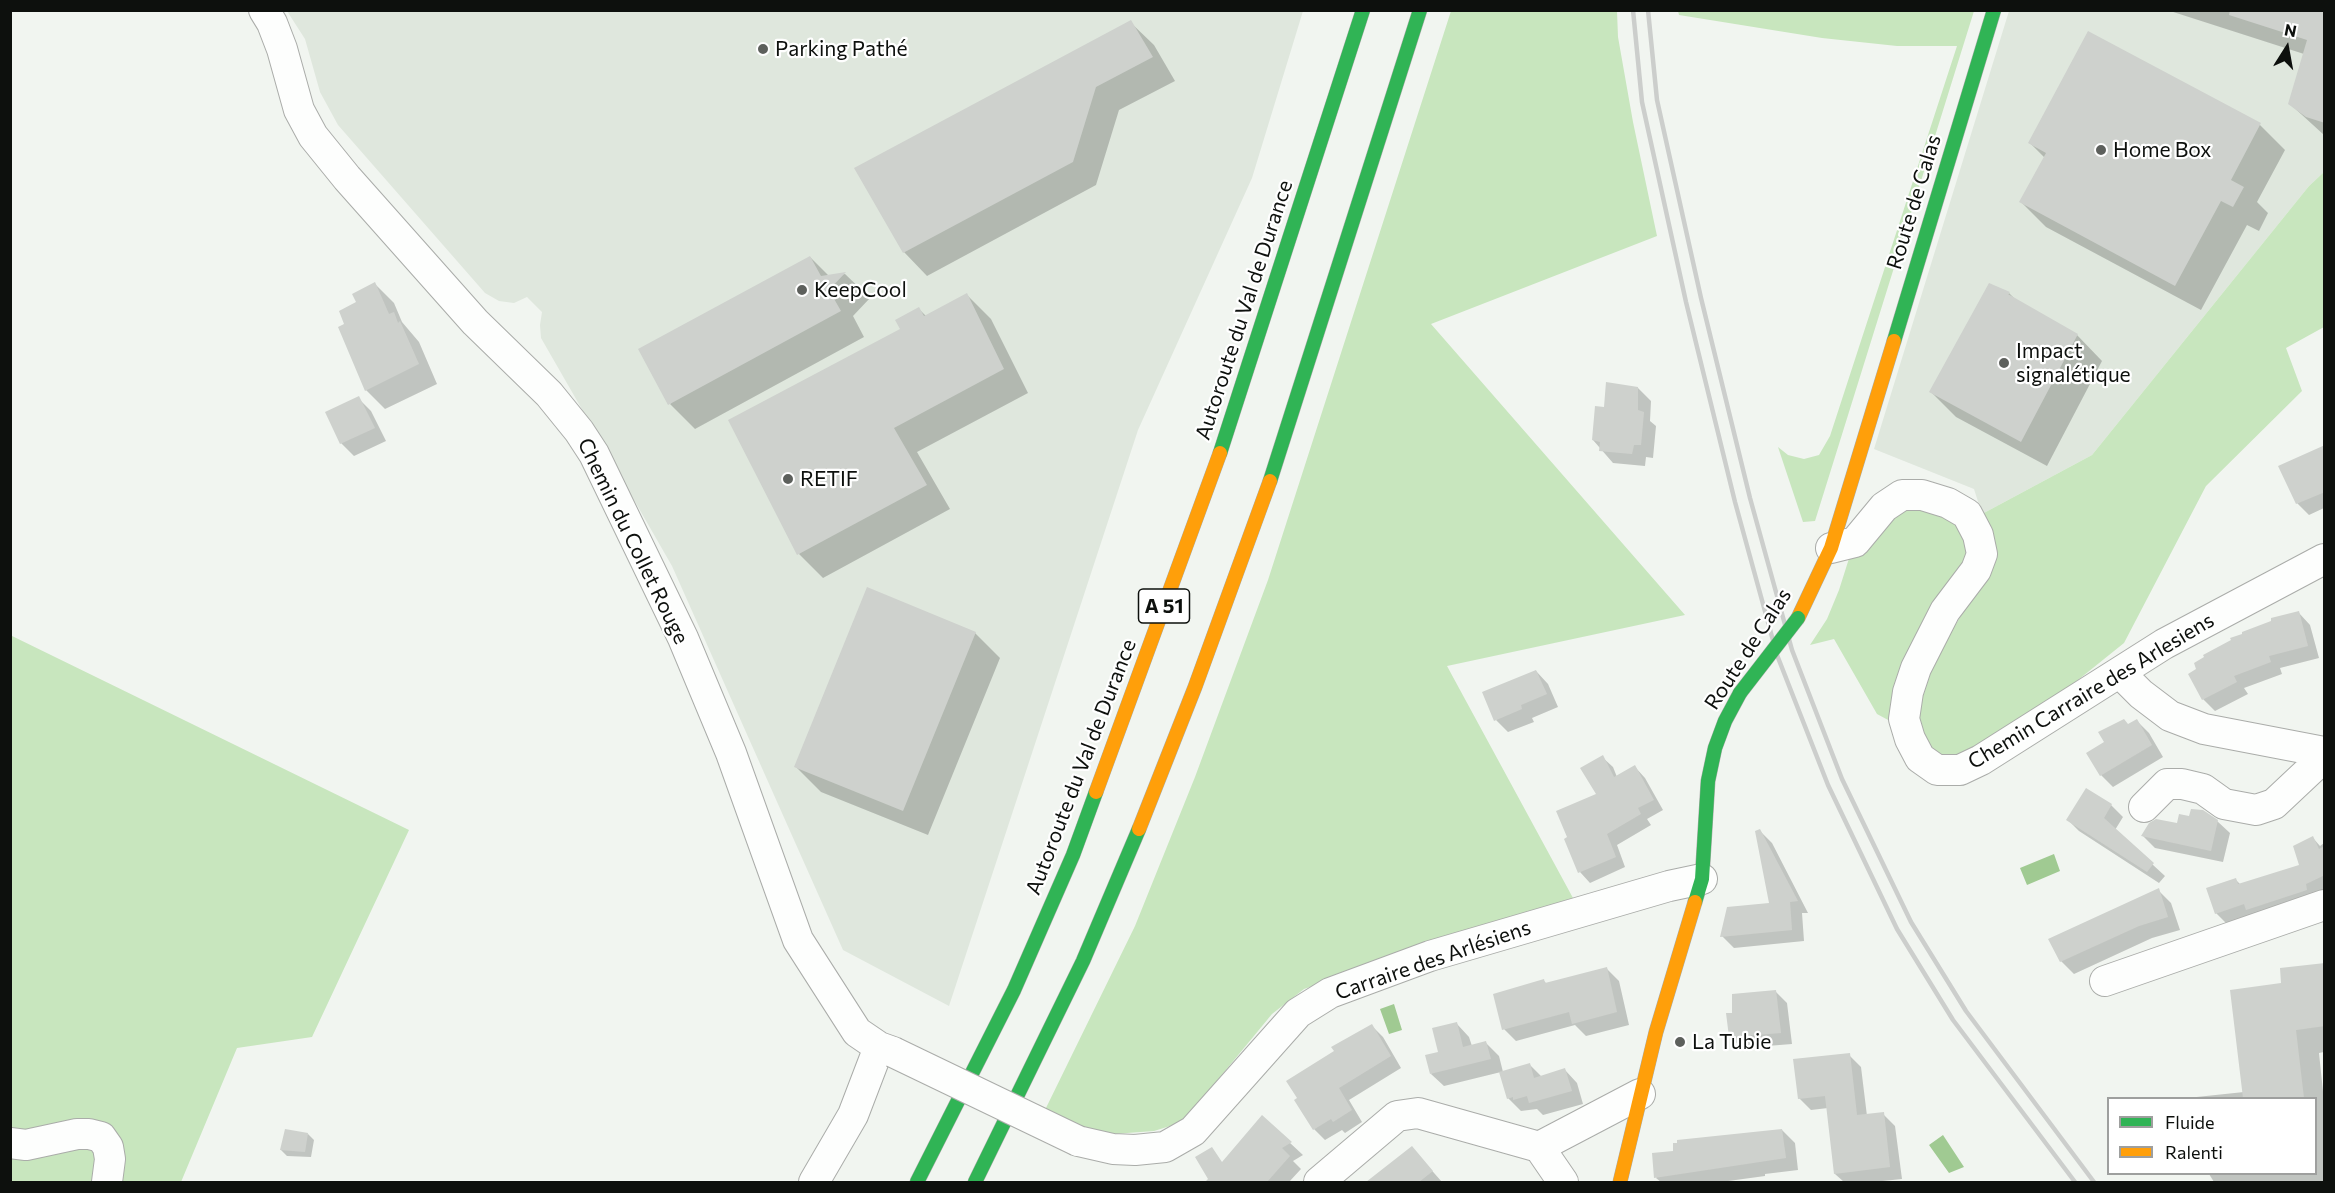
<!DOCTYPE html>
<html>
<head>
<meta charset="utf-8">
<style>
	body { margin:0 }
	#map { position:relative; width:2335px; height:1193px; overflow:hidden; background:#f1f5f0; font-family:Commissioner,sans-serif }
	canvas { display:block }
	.frame { position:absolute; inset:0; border:12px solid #0d100d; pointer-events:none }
	.legend { position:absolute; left:2107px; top:1097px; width:210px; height:78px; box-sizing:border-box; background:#fff; border:2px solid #9e9f9e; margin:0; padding:8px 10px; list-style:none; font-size:18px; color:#0d100d }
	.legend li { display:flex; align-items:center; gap:12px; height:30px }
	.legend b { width:30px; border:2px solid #9e9f9e }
	.north { position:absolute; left:2257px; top:18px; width:60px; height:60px; -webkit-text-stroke:4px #fff; paint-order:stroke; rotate:11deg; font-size:16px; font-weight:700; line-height:24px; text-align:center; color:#0d100d }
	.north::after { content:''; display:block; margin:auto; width:21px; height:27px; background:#0d100d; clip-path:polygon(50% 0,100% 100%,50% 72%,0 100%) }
</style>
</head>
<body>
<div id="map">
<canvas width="2335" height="1193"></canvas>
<div class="frame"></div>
<ul class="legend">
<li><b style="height:8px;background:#30b455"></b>Fluide</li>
<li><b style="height:8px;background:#ff9f0a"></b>Ralenti</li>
</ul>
<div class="north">N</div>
</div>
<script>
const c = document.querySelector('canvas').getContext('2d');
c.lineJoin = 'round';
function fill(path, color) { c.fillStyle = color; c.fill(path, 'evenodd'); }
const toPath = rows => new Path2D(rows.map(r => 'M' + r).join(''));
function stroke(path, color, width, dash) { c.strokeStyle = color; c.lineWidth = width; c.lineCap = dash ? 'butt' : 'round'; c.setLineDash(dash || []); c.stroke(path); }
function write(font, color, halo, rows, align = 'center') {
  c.font = font + ' Commissioner,sans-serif'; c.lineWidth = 4.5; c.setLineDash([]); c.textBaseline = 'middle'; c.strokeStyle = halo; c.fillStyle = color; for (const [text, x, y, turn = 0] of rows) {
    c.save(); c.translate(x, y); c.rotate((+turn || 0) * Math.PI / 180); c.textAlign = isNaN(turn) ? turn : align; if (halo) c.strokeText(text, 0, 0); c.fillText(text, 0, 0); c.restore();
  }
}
fill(toPath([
	[287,11,1303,11,1252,178,1138,430,949,1006,843,950,672,566,541,338,540,325,542,312,527,297,514,303,499,301,485,293,338,125,320,92,305,39],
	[2009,11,2324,11,2324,172,2309,186,2092,455,1982,514,1974,489,1874,449]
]), '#dfe7dd');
fill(toPath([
	[1451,11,1617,11,1618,37,1633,122,1657,236,1431,324,1685,615,1447,666,1573,898,1304,989,1272,1014,1183,1122,1154,1131,1114,1134,1080,1128,1045,1110,1135,926,1195,777,1268,580],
	[1678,11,1974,11,1815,521,1803,522,1778,447,1788,455,1804,459,1819,455,1830,436,1957,46,1897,46,1822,38,1679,15],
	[2324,172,2324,327,2286,348,2302,391,2206,486,2124,643,2012,733,1963,758,1945,758,1929,749,1922,735,1916,707,1921,681,1986,575,1982,514,2092,455,2309,186],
	[1916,502,1938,504,1967,533,1968,555,1894,690,1890,721,1877,714,1834,639,1810,645,1827,619,1839,590,1852,549,1897,512],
	[10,635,409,830,312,1037,237,1048,181,1182,11,1182]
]), '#c8e6be');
fill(toPath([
	[2054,854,2060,871,2027,885,2020,868],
	[1394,1004,1402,1030,1389,1034,1380,1009],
	[1943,1135,1964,1167,1949,1173,1929,1145]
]), '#a0ca92');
fill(toPath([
	[2167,10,2324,10,2324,135,2290,104,2304,54],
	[1130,22,1154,45,1175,81,1119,110,1096,185,927,276,904,252],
	[2260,125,2285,150,2257,202,2268,213,2259,231,2247,225,2201,310,2046,227,2021,202,2045,158,2030,143],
	[810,257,829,276,845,274,870,298,853,316,864,337,695,429,670,404],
	[375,284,394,303,402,322,419,342,437,384,385,409,366,390,346,325,358,302],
	[2009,293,2016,300,2077,335,2102,361,2047,466,1956,417,1931,392],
	[967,295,991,319,1028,393,917,452,950,509,823,578,799,554,902,329,919,309,926,316],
	[1638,388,1651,401,1650,421,1656,426,1653,458,1646,457,1645,466,1613,463,1593,440,1606,408],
	[358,398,371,411,386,441,354,456,341,443],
	[2324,446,2324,508,2309,515,2297,503],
	[2299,613,2310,625,2319,658,2280,668,2282,674,2244,688,2248,694,2215,711,2203,699,2190,675],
	[975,633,1000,658,928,835,821,792,796,767],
	[1536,671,1548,684,1558,707,1532,718,1534,722,1508,732,1496,720],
	[2137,721,2149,733,2163,757,2113,787,2101,775,2129,726],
	[1602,757,1613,767,1617,777,1635,767,1645,778,1663,810,1647,819,1651,825,1617,845,1625,867,1590,883,1580,872,1598,795],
	[2111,805,2123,817,2115,830,2165,876,2159,883,2079,831,2068,820],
	[2217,821,2230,833,2223,862,2155,848,2143,836,2178,824],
	[1760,831,1772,843,1808,913,1802,913,1804,941,1734,948,1722,936,1771,904],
	[2313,838,2320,846,2324,843,2324,892,2227,924,2216,913,2236,880,2241,885,2301,866],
	[2158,890,2171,903,2180,930,2152,938,2074,974,2061,961],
	[2324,965,2324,1052,2319,1053,2324,1101,2324,1182,2214,1182,2209,1174,2316,1174,2316,1098,2187,1098,2244,1092,2283,985],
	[1607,969,1619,981,1629,1025,1586,1036,1575,1025,1516,1041,1504,1029,1544,981,1547,984],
	[1776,992,1787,1003,1792,1044,1742,1048,1730,1037],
	[1457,1024,1469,1037,1472,1046,1486,1043,1499,1056,1503,1072,1529,1064,1542,1077,1565,1070,1577,1083,1583,1104,1543,1115,1537,1109,1521,1111,1508,1098,1501,1072,1444,1086,1431,1074],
	[1372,1026,1383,1037,1401,1068,1349,1100,1362,1122,1345,1133,1342,1130,1325,1140,1314,1129,1336,1052],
	[1849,1055,1861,1067,1867,1116,1883,1114,1895,1126,1902,1179,1873,1182,1844,1182,1835,1174,1828,1108,1811,1110,1799,1098],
	[1262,1117,1303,1155,1293,1161,1301,1169,1289,1182,1257,1182,1241,1168],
	[1782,1130,1795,1143,1798,1170,1765,1174,1765,1176,1721,1182,1661,1182,1656,1178,1675,1152],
	[308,1134,314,1140,311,1157,287,1156,281,1150],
	[1412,1148,1442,1182,1369,1182]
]), '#0003');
fill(toPath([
	[2230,10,2325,10,2325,123,2306,117,2288,104,2307,40,2229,15],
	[1131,20,1153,57,1096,87,1073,162,903,253,854,168],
	[2088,31,2261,123,2231,180,2244,187,2233,207,2221,201,2175,286,2019,202,2046,153,2028,143],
	[810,256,821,276,846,272,829,290,841,311,668,405,638,349],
	[375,282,389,314,394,312,398,323,400,321,419,364,365,391,338,327,344,324,339,311,356,302,352,294],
	[1989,283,2010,292,2008,294,2078,334,2021,442,1929,392],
	[967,293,1004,369,894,428,927,485,797,555,728,420,900,329,895,320,919,307,924,316],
	[1606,382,1638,387,1638,410,1644,412,1641,445,1634,445,1632,454,1599,451,1600,442,1592,440,1595,406,1604,407],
	[359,396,375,428,340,444,325,412],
	[2325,445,2325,492,2296,504,2278,466],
	[867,587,976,632,903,811,794,767],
	[2299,611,2308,646,2269,656,2271,662,2234,676,2237,682,2202,700,2188,674,2196,669,2194,663,2204,657,2203,655,2231,640,2230,638,2242,634,2242,632,2271,621,2271,618],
	[1536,670,1547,694,1521,705,1522,709,1494,721,1482,692],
	[2124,719,2128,724,2137,719,2152,745,2100,776,2086,753,2104,742,2098,732],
	[1603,755,1614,777,1635,765,1654,800,1638,808,1641,814,1607,834,1616,857,1578,873,1564,839,1567,837,1556,811,1596,794,1580,768],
	[2086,788,2112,804,2104,818,2154,863,2147,872,2066,820],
	[2191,809,2203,810,2218,820,2211,851,2141,836,2149,823,2156,819,2177,823,2179,814,2189,816],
	[1760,829,1798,901,1790,902,1792,930,1720,937,1727,907,1769,903,1755,831],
	[2313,836,2319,849,2325,846,2325,875,2306,884,2307,890,2246,910,2244,904,2215,914,2206,888,2236,878,2238,884,2299,865,2293,846],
	[2159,888,2168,917,2139,926,2060,962,2048,939],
	[2325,963,2325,1026,2296,1030,2304,1098,2243,1098,2230,990,2281,983,2280,968],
	[1607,967,1617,1012,1572,1024,1569,1012,1502,1030,1493,994,1544,979,1545,983],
	[1776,990,1781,1033,1729,1037,1726,1013,1732,1013,1732,994],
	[1457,1022,1463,1047,1486,1041,1491,1059,1430,1074,1425,1055,1438,1052,1432,1028],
	[1372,1024,1391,1056,1339,1088,1352,1110,1333,1122,1331,1119,1313,1130,1294,1100,1297,1098,1286,1081,1334,1051,1331,1047],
	[1850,1053,1857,1115,1884,1112,1890,1167,1834,1174,1825,1096,1798,1099,1793,1059],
	[1530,1063,1534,1078,1565,1068,1572,1091,1529,1103,1527,1096,1513,1100,1513,1097,1507,1099,1499,1072],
	[1262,1115,1292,1142,1282,1148,1290,1156,1267,1182,1205,1182,1208,1179,1195,1157,1212,1147,1222,1162],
	[285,1129,308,1133,305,1152,280,1150],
	[1782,1129,1786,1158,1654,1178,1652,1153,1673,1151,1673,1143,1677,1143,1677,1140],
	[1412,1146,1433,1171,1419,1182,1366,1182]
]), '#ced1cd');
const street = toPath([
	[264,10,272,23,282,49,299,110,313,136,347,178,475,322,549,394,579,431,594,454,683,638,731,753,798,940,857,1032,879,1047,893,1052],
	[1831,548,1855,542,1884,507,1902,495,1922,495,1948,503,1967,514,1978,535,1982,554,1976,570,1945,611,1916,668,1908,692,1904,719,1910,739,1920,758,1937,770,1960,770,1981,760,2164,644,2324,559],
	[2120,673,2141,694,2170,716,2204,729,2324,752],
	[2144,807,2167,784,2182,784,2203,789,2224,804,2256,810,2274,804,2324,757],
	[2105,981,2324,905],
	[1078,1141,1113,1149,1135,1150,1165,1147,1193,1131,1298,1013,1330,993,1430,956,1669,886,1702,879],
	[10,1143,26,1145,77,1134,89,1134,101,1137,108,1147,110,1159,107,1182],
	[1539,1147,1640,1094],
	[814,1182,853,1115,879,1047],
	[1319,1182,1397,1116,1418,1113,1539,1147,1563,1182]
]);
const fast = toPath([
	[1894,341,1994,10],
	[1220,453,1363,10],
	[1270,481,1420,10],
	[1695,902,1702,879,1708,781,1715,748,1725,721,1740,693],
	[917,1182,1014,990,1073,855,1096,792],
	[975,1182,1083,961,1139,829]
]);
const slow = toPath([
	[1798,618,1831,548,1894,341],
	[1096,792,1220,453],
	[1139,829,1195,687,1270,481],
	[1620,1182,1656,1032,1695,902]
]);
stroke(street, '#aaaca9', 32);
stroke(fast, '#aaaca9', 15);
stroke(slow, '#aaaca9', 15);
stroke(street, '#fdfefd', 30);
stroke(fast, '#30b455', 14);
stroke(slow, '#ff9f0a', 14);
stroke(toPath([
	[1633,10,1642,102,1686,302,1735,502,1777,655,1828,785,1897,929,1953,1020,2075,1182],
	[1648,10,1657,100,1701,298,1750,498,1792,650,1842,779,1911,922,1966,1011,2094,1182]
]), '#cccecc', 4.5);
const streetBridge = toPath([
	[893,1052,1078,1141]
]);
const fastBridge = toPath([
	[1740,693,1798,618]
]);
stroke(streetBridge, '#aaaca9', 32, []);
stroke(fastBridge, '#aaaca9', 15, []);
stroke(streetBridge, '#fdfefd', 30);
stroke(fastBridge, '#30b455', 14);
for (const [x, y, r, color] of [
	[763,49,6,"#5d605c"],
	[2101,150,6,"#5d605c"],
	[802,290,6,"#5d605c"],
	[2004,363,6,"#5d605c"],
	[788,479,6,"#5d605c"],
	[1680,1042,6,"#5d605c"]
]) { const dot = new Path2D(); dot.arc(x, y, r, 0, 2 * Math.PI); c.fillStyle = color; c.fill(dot); stroke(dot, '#fff', 2); }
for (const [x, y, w] of [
	[1164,606,51]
]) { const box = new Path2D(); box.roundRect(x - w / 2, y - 17, w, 34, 4.5); c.fillStyle = '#fff'; c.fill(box); stroke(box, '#0d100d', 1.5); }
write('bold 20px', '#0d100d', null, [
	["A 51",1164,606]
]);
write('21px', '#0d100d', '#fff', [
	["Parking Pathé",775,49],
	["Home Box",2113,150],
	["KeepCool",814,290],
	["Impact",2016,351],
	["signalétique",2016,375],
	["RETIF",800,479],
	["La Tubie",1692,1042]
], 'left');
write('21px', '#0d100d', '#fff', [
	["Route de Calas",1914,202,-73],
	["Autoroute du Val de Durance",1244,310,-72],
	["Chemin du Collet Rouge",633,541,64],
	["Route de Calas",1748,649,-57],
	["Chemin Carraire des Arlesiens",2091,691,-31],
	["Autoroute du Val de Durance",1081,767,-69],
	["Carraire des Arlésiens",1433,960,-19]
]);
</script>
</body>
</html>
